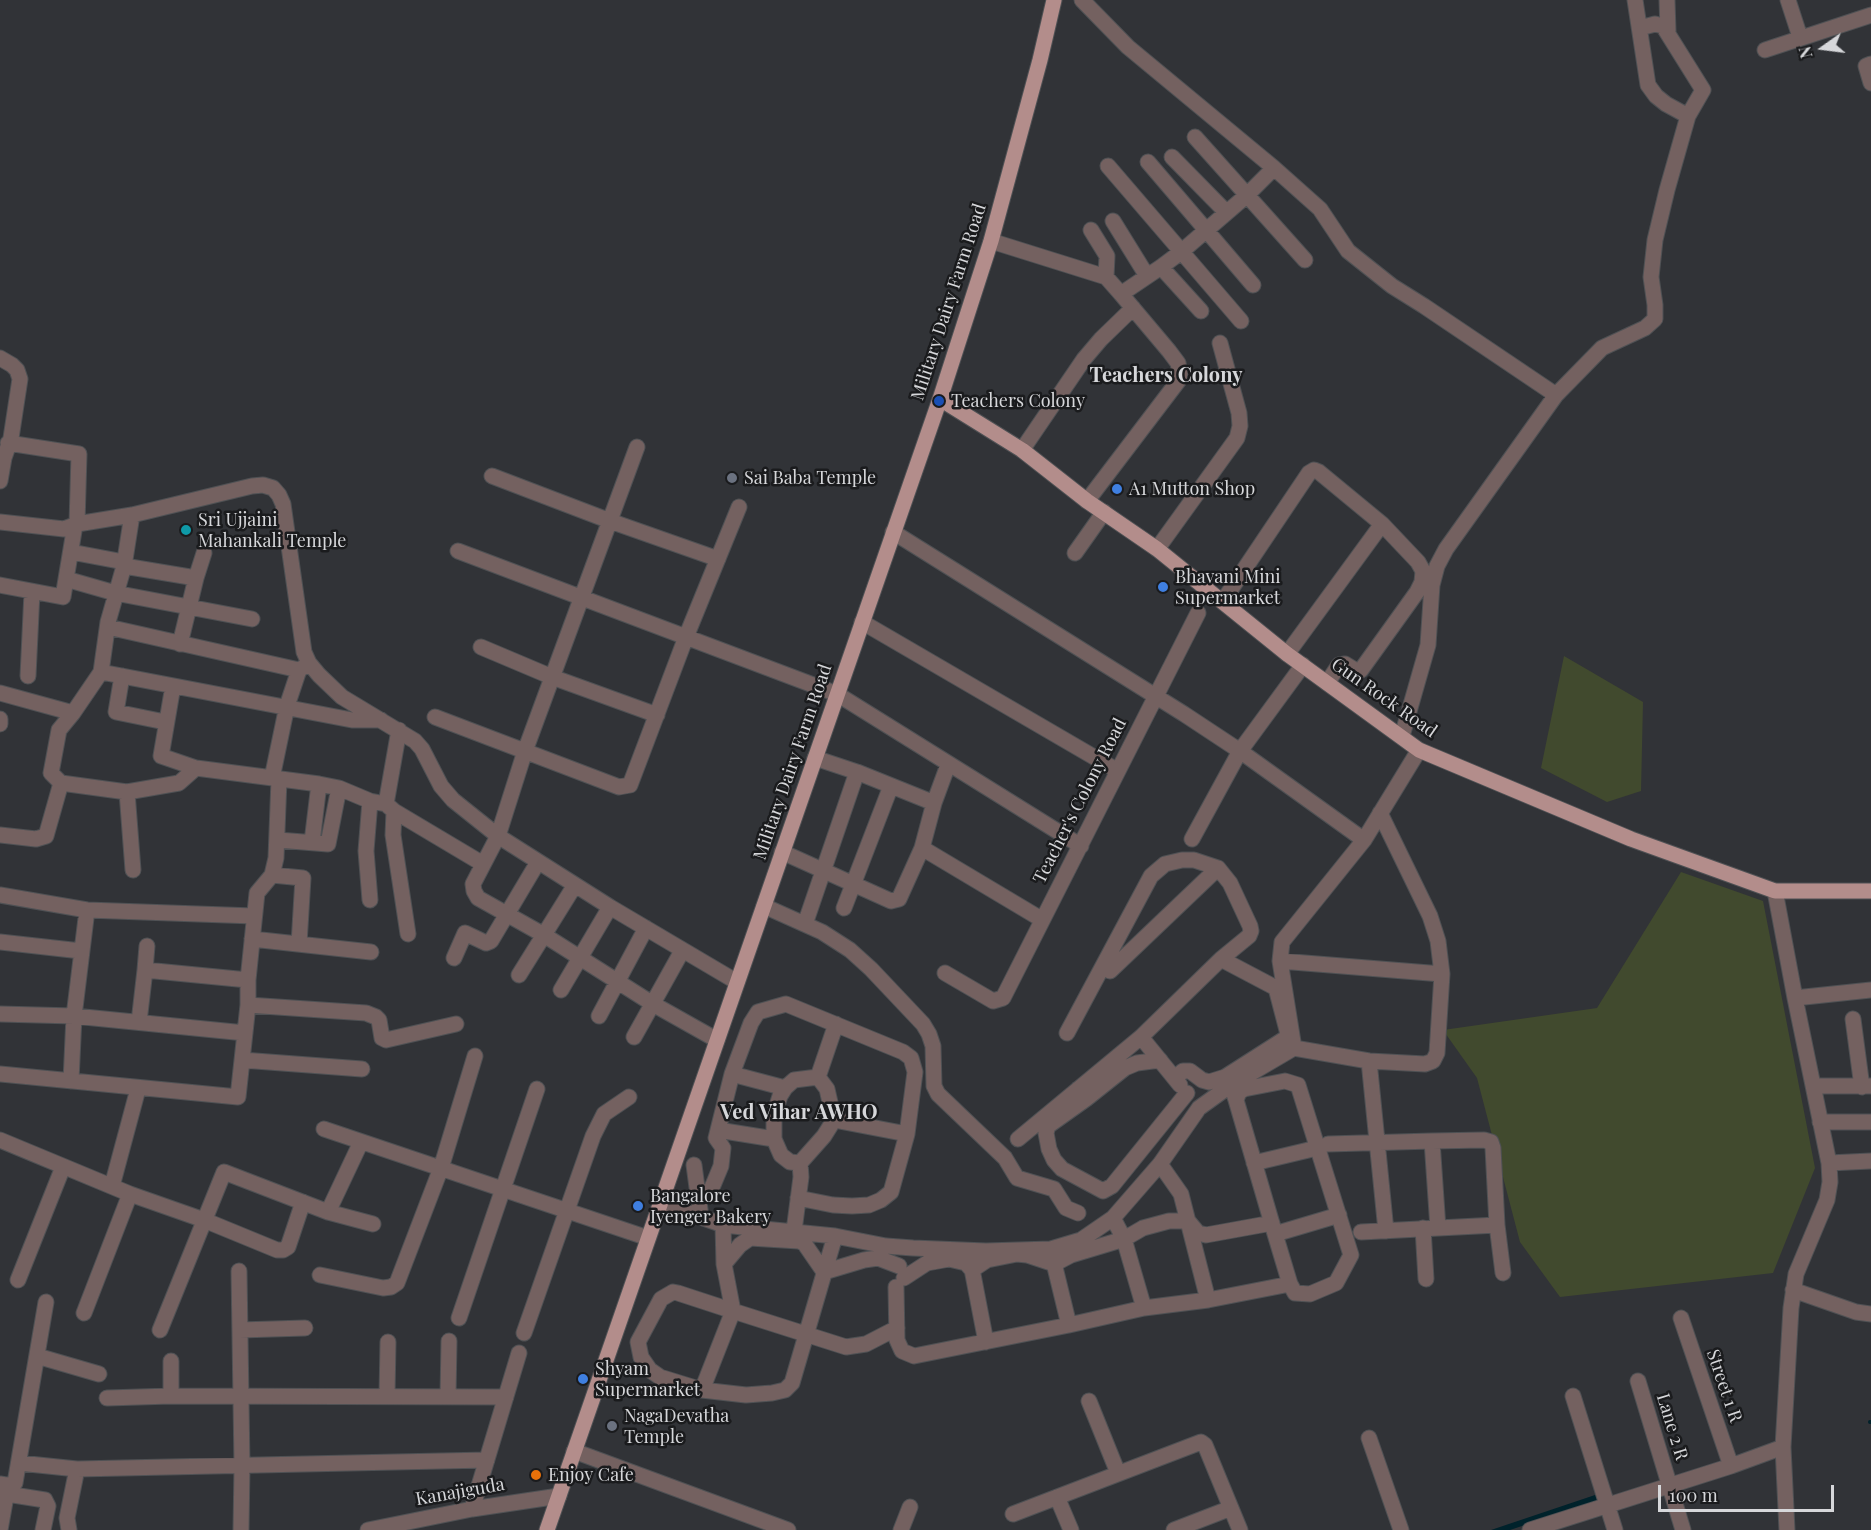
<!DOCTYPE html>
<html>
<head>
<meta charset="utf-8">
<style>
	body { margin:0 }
	#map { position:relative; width:1871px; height:1530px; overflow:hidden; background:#313337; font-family:"Playfair Display",serif }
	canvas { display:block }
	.north { position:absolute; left:1793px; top:18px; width:60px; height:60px; -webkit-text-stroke:4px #1a1b1d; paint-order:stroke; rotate:256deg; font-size:16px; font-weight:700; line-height:24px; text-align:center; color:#d6d7da }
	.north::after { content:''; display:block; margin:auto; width:21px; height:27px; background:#d6d7da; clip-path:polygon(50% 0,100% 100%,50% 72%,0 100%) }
	.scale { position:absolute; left:1658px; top:1485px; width:176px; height:27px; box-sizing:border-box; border:3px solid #d6d7da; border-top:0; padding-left:8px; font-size:18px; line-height:21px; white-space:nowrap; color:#d6d7da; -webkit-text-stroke:4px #1a1b1d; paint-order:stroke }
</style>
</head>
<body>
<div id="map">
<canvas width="1871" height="1530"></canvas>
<div class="north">N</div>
<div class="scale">100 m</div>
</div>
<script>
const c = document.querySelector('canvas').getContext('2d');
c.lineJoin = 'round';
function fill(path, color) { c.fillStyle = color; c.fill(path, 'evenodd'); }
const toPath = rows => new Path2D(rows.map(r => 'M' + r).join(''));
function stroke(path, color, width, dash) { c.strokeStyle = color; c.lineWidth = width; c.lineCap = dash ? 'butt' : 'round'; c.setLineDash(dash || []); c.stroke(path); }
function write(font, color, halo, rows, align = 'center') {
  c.font = font + ' "Playfair Display",serif'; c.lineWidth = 5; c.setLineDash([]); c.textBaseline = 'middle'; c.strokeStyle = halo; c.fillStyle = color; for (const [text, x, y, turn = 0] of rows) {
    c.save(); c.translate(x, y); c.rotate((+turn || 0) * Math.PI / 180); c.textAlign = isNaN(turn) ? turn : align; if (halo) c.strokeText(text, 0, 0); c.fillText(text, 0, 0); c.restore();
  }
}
fill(toPath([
	[1564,656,1643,702,1641,791,1607,802,1541,768],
	[1681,872,1763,901,1815,1168,1773,1273,1560,1297,1520,1242,1477,1078,1443,1030,1597,1008]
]), '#414a2e');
fill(toPath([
	[1598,1494,1600,1500,1510,1530,1491,1530]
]), '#00222b');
stroke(toPath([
	[1870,1422,1871,1422]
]), '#00222b', 4);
const minor = toPath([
	[1082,0,1128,47,1274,168],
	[1635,0,1648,85,1656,96,1666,104,1688,116],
	[1667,0,1668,31],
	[1788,0,1800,37],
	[1765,50,1871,15],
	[1871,64,1866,66,1871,83],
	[1195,137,1305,260],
	[1172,157,1226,212],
	[1148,162,1253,285],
	[1108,166,1241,321],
	[1113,221,1147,276],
	[1091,230,1107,256,1106,277],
	[991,241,1106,277,1121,294],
	[1161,267,1201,311],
	[0,358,12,365,17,370,20,379,11,438,4,458,0,481],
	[8,443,79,454,77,524],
	[637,447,525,751,498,836,473,884,474,891,478,898,544,935,653,1004,717,1040],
	[1022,450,1084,359,1101,339,1133,308],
	[492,476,610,521,718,559],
	[1087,501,1179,380,1180,373,1178,363,1169,351,1121,294,1161,267,1181,252,1246,196,1274,168,1320,209,1348,251,1392,286,1424,306,1556,395,1602,348,1645,328,1655,319,1655,305,1651,277,1655,240,1667,190,1688,116,1703,90,1663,26,1655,24,1640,28],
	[0,522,64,529,77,524,132,515,252,486,263,485,273,488,279,495,283,504,304,652,309,663,319,675,342,697,415,741,422,749,441,786,453,800,498,836,610,907,737,982],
	[893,532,1184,714,1240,751,1364,840],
	[1157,549,1237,438,1240,426,1239,413,1220,343],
	[458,551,837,694,1081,846],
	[71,552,124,562],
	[1075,553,1104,512],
	[124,566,196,578,180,644],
	[196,578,204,553],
	[66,579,115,593,252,619],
	[0,585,63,597,75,525],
	[1223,601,1309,473,1314,470,1319,472,1382,524,1287,654],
	[862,622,1118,771],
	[108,627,299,670],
	[481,647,552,677,657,715],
	[101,672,352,720,381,720],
	[28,676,32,592],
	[122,676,116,712,165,722],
	[1327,683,1339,665,1345,664,1358,672,1361,670,1417,592,1422,582,1423,571,1418,562,1382,524],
	[173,686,161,756,196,768],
	[0,693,73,713],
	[435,717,619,787,630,785,686,637,739,507],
	[0,719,0,724],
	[1402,736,1428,645,1432,585,1437,566,1446,549,1556,395],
	[815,758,857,772,934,803],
	[272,778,287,706,299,670,307,665],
	[61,783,127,792,179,783,196,768,319,784,339,788,370,801,386,804,394,811,483,864],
	[127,792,133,870],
	[386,804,399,730],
	[394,811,393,835,408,934],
	[0,835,36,839,46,836,61,783,51,773,59,730,73,713,101,672,108,622,124,566,132,515],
	[1192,839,1240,751,1303,665],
	[278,840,328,844,339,788],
	[312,842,319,784],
	[922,848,1041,919],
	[782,852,891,901,899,899,922,848,934,803,948,765],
	[272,875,303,878,299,944],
	[1775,891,1795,998,1829,1163,1830,1182,1827,1200,1796,1274,1791,1308,1783,1447,1787,1530],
	[0,895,87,910,254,916],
	[370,900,366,851,370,801],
	[764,906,822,932,850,950,871,969,923,1024,929,1034,933,1046,934,1086,938,1094,1005,1158,1017,1178,1054,1189,1066,1208,1078,1213],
	[844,908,891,786],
	[805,924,857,772],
	[252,939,371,952],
	[0,942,81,951],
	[454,958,465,933,486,943,491,941,538,862],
	[1280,961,1442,974],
	[145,970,147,946],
	[1110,971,1218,868],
	[945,973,993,1001,1003,998,1198,613],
	[519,975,575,885],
	[561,990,610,907],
	[1795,998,1871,990],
	[248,1005,366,1013,376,1017,379,1020,382,1038,386,1040,456,1024],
	[0,1014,74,1016,245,1033],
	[599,1016,646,928],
	[1853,1019,1862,1087],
	[139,1022,145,970,248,980],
	[634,1037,682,951],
	[1141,1037,1180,1085],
	[1294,1048,1369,1061,1425,1064,1433,1061,1437,1053,1442,974,1438,941,1430,916,1380,813],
	[242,1060,362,1069],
	[1369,1061,1386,1231],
	[0,1074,238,1097,248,1005,248,980,257,893,272,875,276,858,279,779],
	[732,1074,785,1088,794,1080,818,1077],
	[1175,1078,1183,1071,1190,1071,1202,1080,1209,1082,1225,1077,1286,1038,1288,1034,1276,988,1221,959],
	[71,1081,74,1016,87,910],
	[1231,1085,1236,1100,1275,1234,1290,1284,1295,1293,1310,1294,1336,1283,1351,1255,1298,1085,1285,1081,1244,1089,1239,1092,1236,1100],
	[1813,1086,1870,1086],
	[1078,1089,1086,1099,1048,1126,1046,1133,1049,1149,1054,1160,1062,1169,1103,1191,1112,1186,1187,1093],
	[1086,1099,1125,1068,1137,1063,1160,1060],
	[834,1120,907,1134],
	[1820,1122,1871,1122],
	[324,1129,648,1238],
	[718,1130,774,1139,781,1155,790,1162,800,1163],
	[774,1139,774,1115,780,1096,785,1088],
	[1018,1139,1141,1037,1221,959,1249,936,1251,931,1250,926,1230,883,1218,868,1194,860,1182,860,1165,864,1151,876,1067,1033],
	[0,1140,130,1194,204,1220,277,1250,283,1250,288,1247,303,1202],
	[1432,1141,1484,1140,1491,1142,1493,1148,1497,1225],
	[1328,1144,1432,1141,1438,1228],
	[1254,1163,1317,1148],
	[1829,1163,1871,1161],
	[1160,1164,1181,1194,1208,1300],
	[694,1165,698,1195],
	[112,1186,138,1089],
	[328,1212,361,1142],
	[657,1214,678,1209,723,1225,835,1236,886,1246,913,1248,986,1251,1051,1249,1081,1240,1113,1218,1160,1164,1199,1108,1231,1085,1294,1048,1280,961,1282,942,1364,840,1419,750],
	[701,1217,698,1195,711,1190,721,1166,723,1148,716,1138,732,1074,751,1023,758,1012,786,1004,903,1052,911,1058,915,1072,907,1134,891,1192,881,1200,869,1205,852,1206,833,1205,798,1198],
	[1113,1218,1124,1239,1144,1308],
	[723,1225,724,1264,733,1311,846,1347,866,1344,897,1328],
	[1423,1228,1426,1279],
	[794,1231,801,1177,800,1163,824,1136,834,1120,827,1089,818,1077,836,1024],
	[1361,1232,1497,1225,1503,1273],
	[1275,1234,1339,1215],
	[1052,1255,1069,1325,1144,1308,1208,1300,1290,1284],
	[970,1259,986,1342],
	[724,1264,740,1245,750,1238,799,1241,804,1243,824,1272,864,1260,878,1258,899,1266],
	[239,1271,242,1466,241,1530],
	[320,1275,383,1288,391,1287,397,1283,441,1168,475,1056],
	[904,1278,927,1263,949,1259,966,1263,972,1270,987,1260,1017,1254,1027,1255,1054,1264,1071,1255,1124,1239,1143,1228,1169,1221,1188,1221,1198,1233,1206,1235,1272,1223],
	[18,1280,63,1167],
	[896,1287,897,1340,902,1351,914,1356,1069,1325],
	[1793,1290,1856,1312,1871,1314],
	[84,1313,130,1194],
	[459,1318,537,1089],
	[1681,1318,1731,1466],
	[160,1330,224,1172,328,1212,373,1224],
	[240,1330,305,1328],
	[524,1333,593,1136,604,1114,629,1097],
	[37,1356,99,1374],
	[171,1361,171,1396],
	[1638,1381,1683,1530],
	[702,1390,733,1311,678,1293,673,1292,661,1299,638,1342,641,1357,650,1370,660,1377,702,1390,746,1395,772,1393,785,1390,792,1383,835,1236],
	[387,1396,388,1342],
	[448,1396,449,1341],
	[1573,1396,1615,1530],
	[107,1398,171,1396,506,1397],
	[1089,1401,1118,1473],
	[1369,1438,1401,1530],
	[574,1451,788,1530],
	[19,1463,77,1469,487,1460],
	[0,1484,12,1486,15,1483,46,1302],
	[7,1494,45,1500,48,1506,43,1530],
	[1057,1497,1071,1530],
	[472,1509,519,1353],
	[1013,1514,1201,1442,1205,1445,1240,1530],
	[0,1530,8,1485],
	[69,1530,67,1518,77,1469],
	[368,1530,472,1509,559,1496],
	[901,1530,910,1507],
	[1174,1530,1231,1508],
	[1530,1530,1731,1466,1783,1447]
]);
const major = toPath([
	[940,399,1022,450,1087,501,1157,549,1287,654,1419,750,1631,839,1775,891,1871,891],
	[547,1530,940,399,991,241,1040,60,1054,0]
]);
stroke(minor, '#4f5154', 17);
stroke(major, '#4f5154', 17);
stroke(minor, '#746160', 15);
stroke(major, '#b38d8b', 15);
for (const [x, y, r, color] of [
	[939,401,6,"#1a4fb4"],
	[732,478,6,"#6b7280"],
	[1117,489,6,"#3f7fe0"],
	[186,530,6,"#0f9aa8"],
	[1163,587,6,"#3f7fe0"],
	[638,1206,6,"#3f7fe0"],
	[583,1379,6,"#3f7fe0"],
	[612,1426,6,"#6b7280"],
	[536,1475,6,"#e8710a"]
]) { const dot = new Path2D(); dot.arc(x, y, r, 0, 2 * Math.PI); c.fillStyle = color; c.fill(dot); stroke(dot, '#1a1b1d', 2); }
write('18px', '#d6d7da', '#1a1b1d', [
	["Military Dairy Farm Road",949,302,-72],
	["Gun Rock Road",1384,698,35],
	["Military Dairy Farm Road",793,762,-71],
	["Teacher's Colony Road",1080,801,-63],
	["Street 1 R",1724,1386,71],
	["Lane 2 R",1672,1427,73],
	["Kanajiguda",460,1492,-10]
]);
write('18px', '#d6d7da', '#1a1b1d', [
	["Teachers Colony",951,401],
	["Sai Baba Temple",744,478],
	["A1 Mutton Shop",1129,489],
	["Sri Ujjaini",198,520],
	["Mahankali Temple",198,541],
	["Bhavani Mini",1175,577],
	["Supermarket",1175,598],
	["Bangalore",650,1196],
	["Iyenger Bakery",650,1217],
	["Shyam",595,1369],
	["Supermarket",595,1390],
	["NagaDevatha",624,1416],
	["Temple",624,1437],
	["Enjoy Cafe",548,1475]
], 'left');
write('bold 20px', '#d6d7da', '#1a1b1d', [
	["Teachers Colony",1166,376],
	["Ved Vihar AWHO",799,1113]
]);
</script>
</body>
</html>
